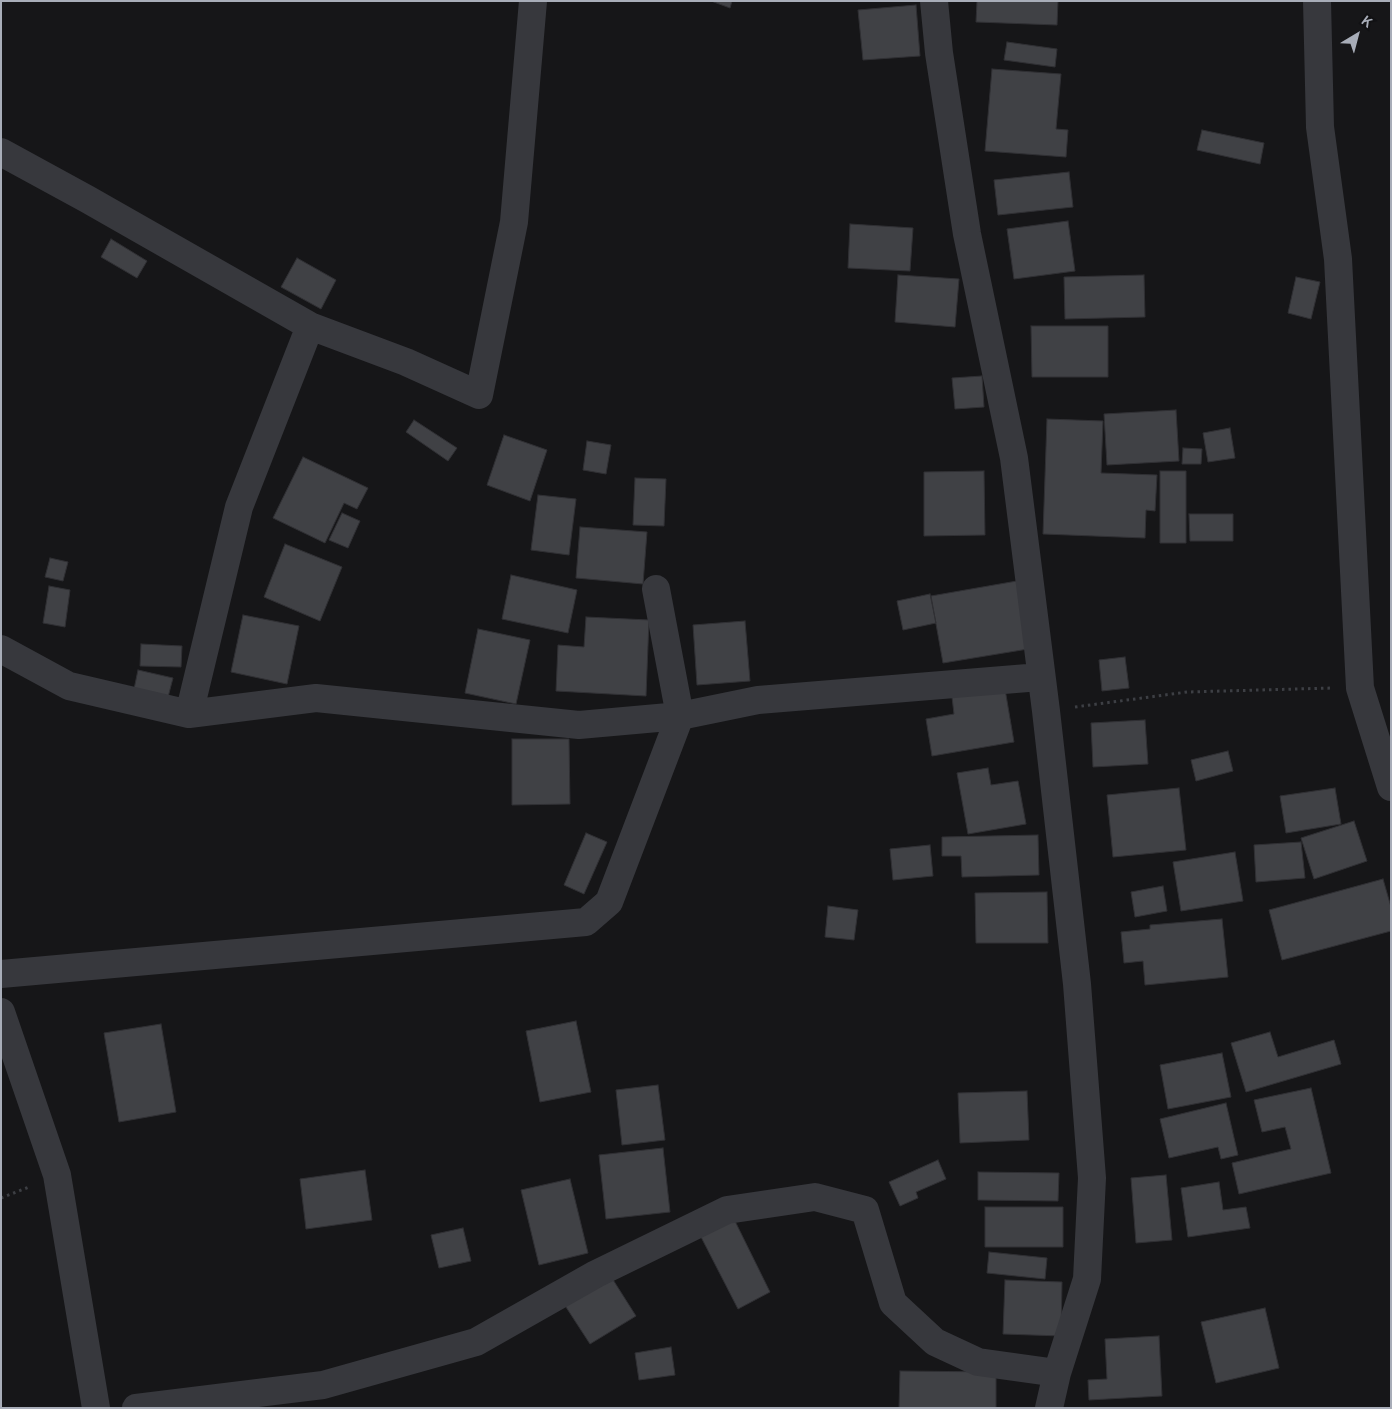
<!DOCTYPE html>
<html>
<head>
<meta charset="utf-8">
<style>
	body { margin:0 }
	#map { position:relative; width:1392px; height:1409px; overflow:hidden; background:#161618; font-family:Overpass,sans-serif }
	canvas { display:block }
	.frame { position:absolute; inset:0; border:2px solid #a8adb8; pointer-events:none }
	.north { position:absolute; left:1332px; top:10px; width:50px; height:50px; -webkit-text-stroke:4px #111113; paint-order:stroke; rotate:37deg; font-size:14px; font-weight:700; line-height:20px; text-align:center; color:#a8adb8 }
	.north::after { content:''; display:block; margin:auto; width:18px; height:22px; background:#a8adb8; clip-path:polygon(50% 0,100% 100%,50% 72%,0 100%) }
</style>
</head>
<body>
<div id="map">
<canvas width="1392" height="1409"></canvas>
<div class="frame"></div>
<div class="north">K</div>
</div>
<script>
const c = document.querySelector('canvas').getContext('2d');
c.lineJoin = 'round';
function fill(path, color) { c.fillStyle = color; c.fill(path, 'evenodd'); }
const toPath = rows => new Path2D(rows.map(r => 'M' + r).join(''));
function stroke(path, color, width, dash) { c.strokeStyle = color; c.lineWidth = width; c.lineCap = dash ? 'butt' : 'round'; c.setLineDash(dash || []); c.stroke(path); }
const building = toPath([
	[711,1,732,1,730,8,711,1],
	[977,1,1058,1,1057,25,976,22,977,1],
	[916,5,920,56,863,60,858,10,916,5],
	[1007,42,1057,49,1055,67,1004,60,1007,42],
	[992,69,1061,74,1056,129,1068,130,1066,157,985,151,992,69],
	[1202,130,1264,143,1260,164,1197,150,1202,130],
	[1069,172,1073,207,998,215,994,180,1069,172],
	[1068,221,1075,271,1014,279,1007,229,1068,221],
	[850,224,913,228,910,271,848,268,850,224],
	[111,239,147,261,137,278,101,257,111,239],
	[297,258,336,280,321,309,281,287,297,258],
	[898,275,959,279,955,327,895,322,898,275],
	[1144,275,1145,317,1065,319,1064,277,1144,275],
	[1296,277,1320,282,1311,319,1288,313,1296,277],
	[1031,326,1108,326,1108,377,1032,377,1031,326],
	[982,376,984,407,955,409,952,378,982,376],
	[1176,410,1179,461,1107,465,1104,414,1176,410],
	[1047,419,1103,421,1101,473,1157,475,1155,511,1146,510,1145,538,1043,534,1047,419],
	[414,420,457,448,448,461,406,432,414,420],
	[1230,428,1235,458,1208,462,1203,433,1230,428],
	[504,435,547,450,530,501,487,485,504,435],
	[587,441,611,445,606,474,583,470,587,441],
	[1183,448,1202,449,1201,464,1182,464,1183,448],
	[303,457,368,488,357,509,344,503,325,543,273,518,303,457],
	[984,471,985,535,924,536,924,472,984,471],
	[1160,471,1186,471,1186,543,1160,543,1160,471],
	[635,478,666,479,664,526,633,525,635,478],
	[538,495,576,499,569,555,531,550,538,495],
	[342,513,360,521,348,548,329,540,342,513],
	[1189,514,1233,514,1233,541,1190,541,1189,514],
	[580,527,647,532,643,584,576,578,580,527],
	[285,544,342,567,320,621,264,597,285,544],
	[50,558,68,562,63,581,45,577,50,558],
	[511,575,577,590,568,633,502,619,511,575],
	[1017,581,1028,649,943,663,931,596,1017,581],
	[49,586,70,590,65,627,43,623,49,586],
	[930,594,936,623,903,630,897,601,930,594],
	[243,615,299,626,287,684,231,672,243,615],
	[586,617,649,620,646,696,556,691,558,645,584,647,586,617],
	[745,621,750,681,697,685,693,625,745,621],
	[478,629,530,640,516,704,465,693,478,629],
	[141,644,182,646,181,667,140,666,141,644],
	[1125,657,1129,688,1102,691,1099,660,1125,657],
	[138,670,173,678,167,701,133,694,138,670],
	[1005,689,1014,742,932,756,926,719,954,714,952,697,1005,689],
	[1145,720,1148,764,1093,767,1091,723,1145,720],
	[512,739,569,739,570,804,512,805,512,739],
	[1228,751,1233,771,1196,781,1191,760,1228,751],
	[988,768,991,785,1018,781,1026,824,968,834,957,773,988,768],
	[1179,788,1186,850,1113,857,1107,795,1179,788],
	[1335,788,1341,824,1286,833,1280,796,1335,788],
	[1354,821,1367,861,1314,879,1301,838,1354,821],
	[586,833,607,842,584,894,564,885,586,833],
	[1038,835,1039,875,962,877,961,856,942,856,942,837,1038,835],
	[1301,842,1305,878,1256,882,1254,845,1301,842],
	[930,845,933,876,893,880,890,849,930,845],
	[1235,852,1243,901,1181,911,1173,862,1235,852],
	[1383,879,1391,907,1391,931,1282,960,1269,910,1383,879],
	[1163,886,1167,911,1135,917,1131,892,1163,886],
	[1047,892,1048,943,976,943,975,893,1047,892],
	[828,906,858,910,854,940,825,937,828,906],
	[1222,919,1228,977,1145,985,1143,961,1124,963,1121,932,1150,929,1150,925,1222,919],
	[576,1021,591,1092,540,1102,526,1031,576,1021],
	[161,1024,176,1112,119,1122,104,1033,161,1024],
	[1270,1032,1278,1057,1334,1040,1341,1064,1246,1092,1231,1043,1270,1032],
	[1222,1053,1231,1097,1168,1109,1160,1065,1222,1053],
	[658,1085,665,1140,622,1145,616,1090,658,1085],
	[1311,1088,1331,1173,1239,1194,1232,1163,1291,1149,1285,1127,1262,1132,1254,1100,1311,1088],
	[1027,1091,1029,1140,960,1143,958,1093,1027,1091],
	[1226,1103,1238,1155,1221,1159,1218,1147,1169,1158,1160,1119,1226,1103],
	[663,1148,670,1212,606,1219,599,1155,663,1148],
	[938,1160,946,1179,916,1192,918,1198,900,1206,889,1182,938,1160],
	[365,1170,372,1220,306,1229,300,1179,365,1170],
	[978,1172,1059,1173,1058,1201,978,1200,978,1172],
	[1166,1175,1172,1240,1136,1243,1131,1178,1166,1175],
	[570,1179,588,1253,539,1265,521,1190,570,1179],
	[1219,1182,1223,1210,1246,1207,1250,1228,1188,1237,1181,1188,1219,1182],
	[985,1207,1063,1207,1063,1247,985,1247,985,1207],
	[732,1215,770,1292,738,1309,700,1235,732,1215],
	[463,1228,471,1261,439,1268,431,1235,463,1228],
	[989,1252,1047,1258,1045,1279,987,1273,989,1252],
	[610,1275,636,1316,590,1344,564,1304,610,1275],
	[1005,1280,1062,1282,1061,1336,1003,1334,1005,1280],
	[1265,1308,1279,1368,1216,1383,1201,1322,1265,1308],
	[1159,1336,1162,1396,1089,1400,1088,1380,1107,1379,1105,1339,1159,1336],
	[671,1347,675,1375,639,1380,635,1353,671,1347],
	[900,1371,996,1372,996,1408,899,1408,900,1371]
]);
fill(building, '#404145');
stroke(building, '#303034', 1);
stroke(toPath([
	[1075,707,1187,692,1333,688],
	[1,1198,29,1187]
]), '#3d3f44', 3, [2.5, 4]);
stroke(toPath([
	[934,1,939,53,967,234,1014,458,1046,711,1077,984,1092,1178,1087,1279,1057,1373,1049,1408],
	[1317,1,1320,127,1338,259,1360,688,1391,787],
	[1,152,87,199,310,326,406,362,479,395,514,222,533,1],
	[1,649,69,686,189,714,316,698,579,725,680,716,758,700,1040,677],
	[189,714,239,507,310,326],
	[1,974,586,922,609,902,680,716,656,589],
	[1,1012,57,1175,96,1408],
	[136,1408,323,1385,476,1342,596,1274,727,1210,815,1197,865,1210,893,1303,935,1342,978,1362,1057,1373]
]), '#37383d', 28);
</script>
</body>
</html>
